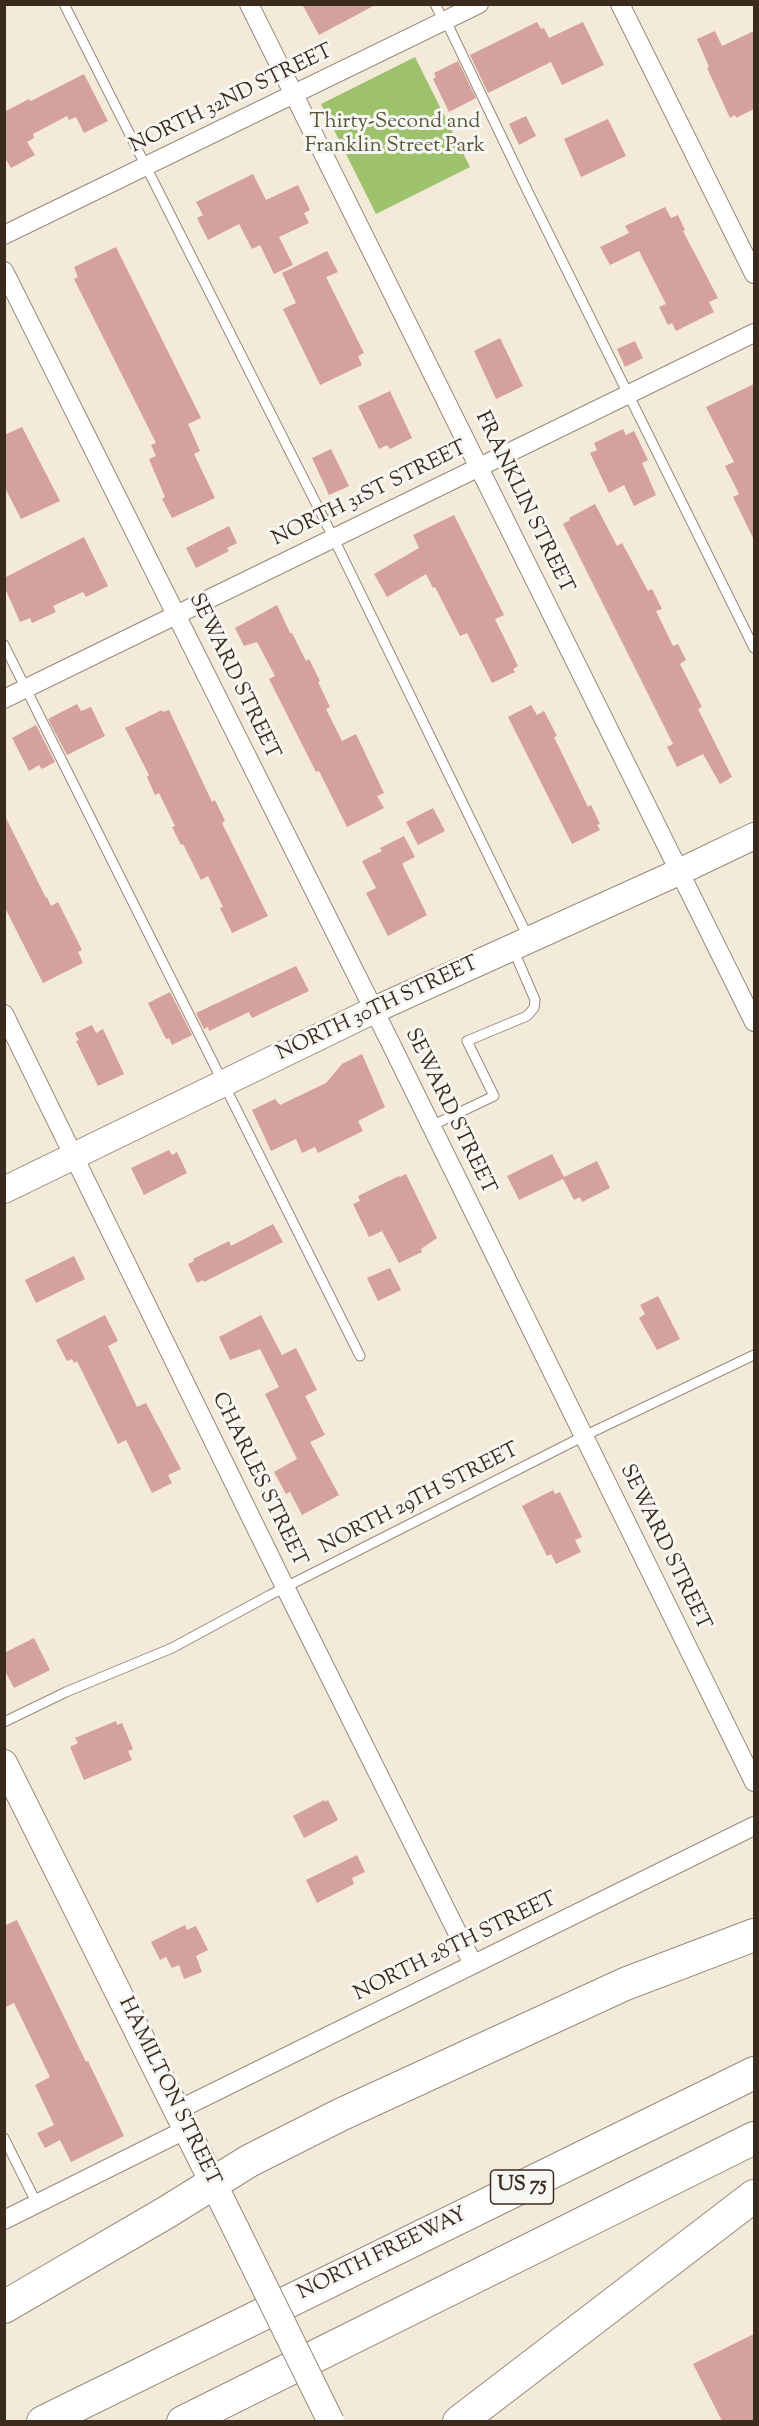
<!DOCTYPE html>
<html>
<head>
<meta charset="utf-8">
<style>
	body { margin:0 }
	#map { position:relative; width:759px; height:2426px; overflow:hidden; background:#f4ead9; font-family:"Sorts Mill Goudy",serif }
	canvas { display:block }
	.frame { position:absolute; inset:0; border:6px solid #3b2a1e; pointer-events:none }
</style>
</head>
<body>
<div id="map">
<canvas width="759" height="2426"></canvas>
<div class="frame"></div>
</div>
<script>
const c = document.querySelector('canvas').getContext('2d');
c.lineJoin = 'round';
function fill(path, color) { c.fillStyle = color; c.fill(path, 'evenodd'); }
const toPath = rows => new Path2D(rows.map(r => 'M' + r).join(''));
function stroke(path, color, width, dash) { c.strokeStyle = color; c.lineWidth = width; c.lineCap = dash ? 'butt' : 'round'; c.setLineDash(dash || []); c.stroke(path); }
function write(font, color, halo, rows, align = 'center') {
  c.font = font + ' "Sorts Mill Goudy",serif'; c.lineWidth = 6; c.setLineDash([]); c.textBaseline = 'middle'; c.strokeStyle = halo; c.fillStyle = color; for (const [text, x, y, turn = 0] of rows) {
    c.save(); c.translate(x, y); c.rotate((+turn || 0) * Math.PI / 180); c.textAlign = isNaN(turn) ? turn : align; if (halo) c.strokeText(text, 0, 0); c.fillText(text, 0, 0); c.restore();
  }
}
fill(toPath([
	[415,57,470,167,376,214,321,104]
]), '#9ec16b');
fill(toPath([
	[302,4,377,4,319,35],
	[537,22,541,29,544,28,549,38,583,22,604,65,562,85,551,62,488,93,470,55],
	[715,31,722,46,754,31,754,109,736,118,735,115,730,118,707,68,709,67,697,39],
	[458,61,476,98,449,112,433,79,436,77,434,73],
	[84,74,108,121,84,133,76,117,69,120,67,116,33,134,34,138,27,142,35,155,11,168,4,156,4,112,29,99,31,101],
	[526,116,536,136,519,145,509,124],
	[608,119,626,156,581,177,564,139],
	[253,174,266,200,298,185,310,210,304,213,309,223,279,237,293,265,274,274,260,245,252,249,239,224,208,240,197,218,203,215,196,202],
	[665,207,671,218,678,215,685,230,683,231,718,298,709,302,714,312,676,331,672,323,668,325,659,307,666,304,639,251,610,265,600,247,629,233,625,226],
	[116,247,201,418,188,424,200,451,194,454,215,498,172,518,162,499,165,497,149,459,156,456,151,445,156,443,74,279,78,277,74,267],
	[327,251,338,272,326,277,364,353,358,356,362,365,320,385,283,309,296,303,282,273],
	[500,338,523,386,496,399,474,351],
	[635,341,643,358,625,367,617,349],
	[754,384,754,540,733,497,739,494,725,466,734,462,706,407],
	[390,391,412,438,390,449,387,445,379,449,358,406],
	[22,427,60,501,21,519,4,486,4,435],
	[623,429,626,435,634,431,648,460,642,463,656,495,634,506,624,485,609,493,590,453,597,450,594,443],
	[331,449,349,486,329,495,312,458],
	[595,504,617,546,622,543,648,591,652,589,662,609,656,611,673,646,678,644,686,660,680,664,702,707,698,709,732,777,720,784,703,754,677,767,667,747,673,744,563,524,570,520,569,518],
	[454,515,504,615,495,619,518,666,513,669,515,672,492,683,467,633,460,636,435,587,433,588,426,574,387,597,374,574,419,548,413,535],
	[229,526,237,543,227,548,229,551,196,568,186,548],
	[84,537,108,586,86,597,83,592,53,606,56,612,32,623,30,618,20,622,4,586,4,578],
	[277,605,290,633,292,633,306,661,309,659,320,681,318,682,330,707,326,709,342,741,356,734,384,793,377,796,384,808,347,827,319,771,316,772,269,679,275,676,257,642,244,646,235,628],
	[77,704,81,711,91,707,105,736,67,755,48,719],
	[531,705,537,715,544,711,557,736,554,737,588,807,591,805,600,824,597,825,600,830,572,844,508,717],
	[162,710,163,712,169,710,212,802,215,800,225,821,222,823,268,916,232,933,220,908,223,907,208,876,201,880,183,844,181,845,172,827,175,826,159,793,155,795,147,777,149,775,125,728],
	[36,725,55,762,42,769,39,765,29,771,12,738],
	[433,808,445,831,418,845,406,822],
	[4,814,46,898,47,897,51,906,58,902,82,950,78,952,83,963,43,983,4,906],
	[404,836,415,857,403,863,403,866,427,915,388,936,366,893,376,888,362,861,382,851,380,848],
	[296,966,309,991,252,1018,249,1012,209,1031,208,1027,204,1029,196,1013],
	[170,992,192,1035,172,1045,169,1038,166,1039,148,1003],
	[92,1025,96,1033,103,1029,124,1074,98,1086,76,1041,79,1040,75,1033],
	[362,1054,385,1107,358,1121,363,1131,318,1153,315,1147,302,1153,296,1139,271,1151,252,1110,275,1099,280,1105,326,1083,342,1064],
	[169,1150,172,1155,177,1152,187,1173,144,1195,131,1168],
	[552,1154,564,1177,597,1161,610,1188,582,1202,580,1197,574,1200,563,1179,519,1200,507,1176],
	[406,1174,437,1238,421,1249,422,1252,399,1263,382,1231,369,1237,353,1204,360,1201,358,1196,399,1176,400,1177],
	[273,1224,283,1242,204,1282,203,1280,197,1283,188,1264,194,1261,193,1259,229,1241,231,1246],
	[74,1256,85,1279,36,1303,25,1280],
	[390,1268,401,1290,378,1301,367,1278],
	[658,1296,680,1339,657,1350,639,1318,645,1314,640,1305],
	[105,1315,118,1341,108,1346,137,1407,146,1403,181,1469,168,1475,172,1483,152,1493,126,1440,118,1444,77,1361,74,1363,72,1359,67,1361,56,1340],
	[261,1315,282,1355,296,1348,317,1390,305,1396,325,1435,310,1442,339,1495,302,1515,290,1492,286,1494,274,1472,297,1459,265,1394,279,1387,260,1349,230,1360,219,1337],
	[553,1490,555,1494,560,1492,582,1537,575,1540,581,1552,556,1564,551,1554,547,1556,522,1506],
	[34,1638,50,1670,14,1688,4,1669,4,1653],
	[116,1721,117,1725,122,1723,133,1749,128,1751,132,1760,84,1780,70,1747,78,1743,75,1738],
	[324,1800,325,1802,328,1800,338,1820,304,1838,293,1816],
	[357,1855,365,1872,352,1878,354,1884,317,1903,306,1880],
	[17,1920,86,2062,88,2061,124,2136,71,2162,60,2140,45,2148,37,2133,54,2125,35,2085,50,2077,14,2003,4,2008,4,1926],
	[185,1925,187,1930,196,1926,208,1950,196,1956,202,1972,184,1979,179,1965,172,1968,166,1957,160,1960,151,1942],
	[754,2334,754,2421,722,2421,693,2364]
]), '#d4a19c');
const lane = toPath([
	[64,4,333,537,528,937],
	[435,4,444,22],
	[446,21,528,192,754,648],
	[4,645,360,1356],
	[431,1126,494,1096,467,1041,527,1016,534,1008,535,1000,513,949],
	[4,1722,66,1692,172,1648,270,1595,584,1436,754,1355],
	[4,2138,37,2204]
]);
const street = toPath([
	[249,4,754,1022],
	[620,4,754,274],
	[4,235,479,4],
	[4,271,392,1046,754,1782],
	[4,699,754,333],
	[4,1014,285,1587,473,1964],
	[178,2110,754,1826],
	[4,2220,187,2129]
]);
const secondary = toPath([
	[4,1190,374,1010,681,871,754,836],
	[4,1763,236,2229]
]);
const highway = toPath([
	[4,2307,167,2212,249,2161,340,2115,625,1984,754,1935],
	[43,2422,754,2073],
	[183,2422,754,2138],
	[459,2422,754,2196]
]);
stroke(lane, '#988a7c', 11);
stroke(street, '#988a7c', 20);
stroke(secondary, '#988a7c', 28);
stroke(highway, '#988a7c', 34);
stroke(lane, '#fff', 9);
stroke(street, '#fff', 18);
stroke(secondary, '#fff', 26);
stroke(highway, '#fff', 32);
const secondaryBridge = toPath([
	[236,2229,331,2422]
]);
stroke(secondaryBridge, '#988a7c', 28, []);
stroke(secondaryBridge, '#fff', 26);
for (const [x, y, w] of [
	[522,2187,63]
]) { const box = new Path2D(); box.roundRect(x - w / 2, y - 17, w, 34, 4.5); c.fillStyle = '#f6f6f2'; c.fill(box); stroke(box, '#3b2a1e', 1.5); }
write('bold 20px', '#3b2a1e', null, [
	["US 75",522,2187]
]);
write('21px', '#3b2a1e', '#f6f6f2', [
	["NORTH 32ND STREET",232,100,-26],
	["NORTH 31ST STREET",370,495,-26],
	["FRANKLIN STREET",523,503,64],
	["SEWARD STREET",233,677,64],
	["NORTH 30TH STREET",378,1010,-25],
	["SEWARD STREET",449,1112,64],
	["CHARLES STREET",258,1480,64],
	["NORTH 29TH STREET",420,1500,-27],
	["SEWARD STREET",664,1548,64],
	["NORTH 28TH STREET",456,1948,-26],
	["HAMILTON STREET",168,2092,64],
	["NORTH FREEWAY",383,2255,-26]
]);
write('21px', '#595735', '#f6f6f2', [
	["Thirty-Second and",395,123],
	["Franklin Street Park",395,147]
]);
</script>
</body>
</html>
